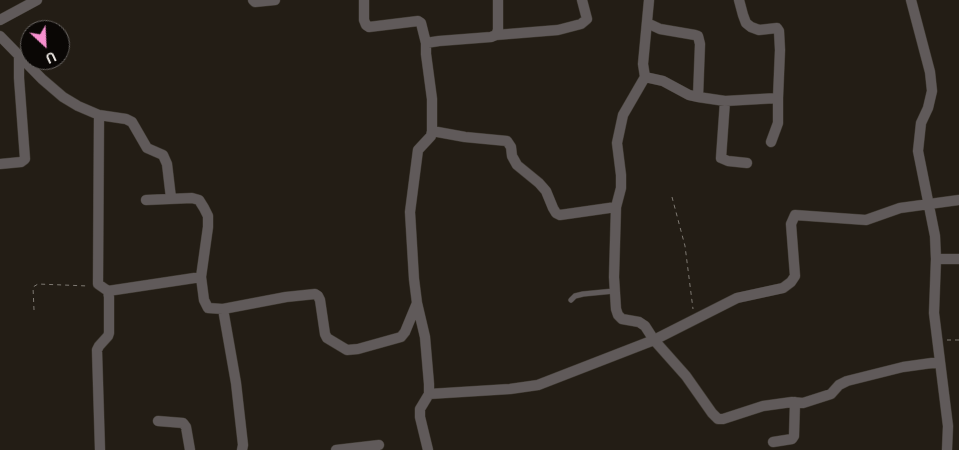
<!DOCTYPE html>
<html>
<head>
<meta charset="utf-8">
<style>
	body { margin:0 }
	#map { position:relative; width:959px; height:450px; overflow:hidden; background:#231d15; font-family:"Space Grotesk",sans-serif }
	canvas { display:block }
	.north { position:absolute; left:20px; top:20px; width:50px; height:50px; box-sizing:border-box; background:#0a0705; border:1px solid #686461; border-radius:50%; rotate:155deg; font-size:14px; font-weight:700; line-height:20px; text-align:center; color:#f5f0eb }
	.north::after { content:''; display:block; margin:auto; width:18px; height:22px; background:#f790cf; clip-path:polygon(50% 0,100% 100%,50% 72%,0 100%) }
</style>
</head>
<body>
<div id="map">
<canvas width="959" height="450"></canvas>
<div class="north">U</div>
</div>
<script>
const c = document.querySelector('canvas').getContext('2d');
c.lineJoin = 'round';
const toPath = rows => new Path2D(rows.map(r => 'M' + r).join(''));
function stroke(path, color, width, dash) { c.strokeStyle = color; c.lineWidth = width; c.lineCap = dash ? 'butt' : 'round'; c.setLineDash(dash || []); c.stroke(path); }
const service = toPath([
	[571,300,575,296,583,294,614,291]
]);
const minor = toPath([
	[253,0,255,2,275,0],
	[364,0,364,20,366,25,369,27,418,21,421,23,426,43],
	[649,0,643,64,645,77,663,81,689,95,698,97,725,101,778,98,778,123,771,142],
	[739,0,743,15,746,23,751,27,759,30,777,28,779,31,780,50,778,98],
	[911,0,930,72,932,91,928,108,921,123,918,151,935,236,936,259,934,313,948,426,947,450],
	[0,20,37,0],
	[647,23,660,29,695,35,698,36,700,44,698,97],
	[496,35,558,30,581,24,587,19,582,0],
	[0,36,42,79,63,97,78,106,99,115,98,284,108,291,109,297,109,333,108,336,99,346,97,350,100,450],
	[645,77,623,115,617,143,621,175,621,188,616,207,614,277,616,309,618,315,622,319,639,322,645,326,654,340,686,376,712,413,718,419,723,419,763,406,792,402,803,403,831,394,839,385,847,381,903,367,939,362],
	[725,101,721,158,728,161,747,163],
	[99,115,126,119,132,122,147,148,163,155,167,164,171,198],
	[432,131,465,137,507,141,511,147,512,156,517,165,539,183,546,191,553,208,556,213,560,215,616,207],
	[0,164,21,162,25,159,19,78,19,55],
	[146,200,192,198,199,200,204,208,208,216,208,227,201,277,204,300,208,308,223,309,286,297,315,294,318,296,320,300,325,334,327,338,347,350,358,349,401,337,405,332,417,303],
	[936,259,959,259],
	[108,291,201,277],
	[223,309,236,383,243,445,242,450],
	[429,394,510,389,538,385,654,340,737,298,783,288,791,282,795,276,791,224,795,215,866,220,900,208,959,200],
	[158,421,183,423,186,427,190,450],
	[773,442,792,439,794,436,795,402],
	[336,450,379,445],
	[428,450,420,417,420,409,429,394,429,384,425,337,417,303,414,279,410,212,418,150,431,136,432,131,432,99,426,54,426,43,439,41,491,37,496,35,498,30,498,0]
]);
stroke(service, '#403b33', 6);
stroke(minor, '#403b33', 11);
stroke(toPath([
	[672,197,685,246,693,309],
	[34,310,33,287,38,284,88,286],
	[947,340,959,340]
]), '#7f7a73', 1, [4, 4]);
stroke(service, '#605a5a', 5);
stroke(minor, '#605a5a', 10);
</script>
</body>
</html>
